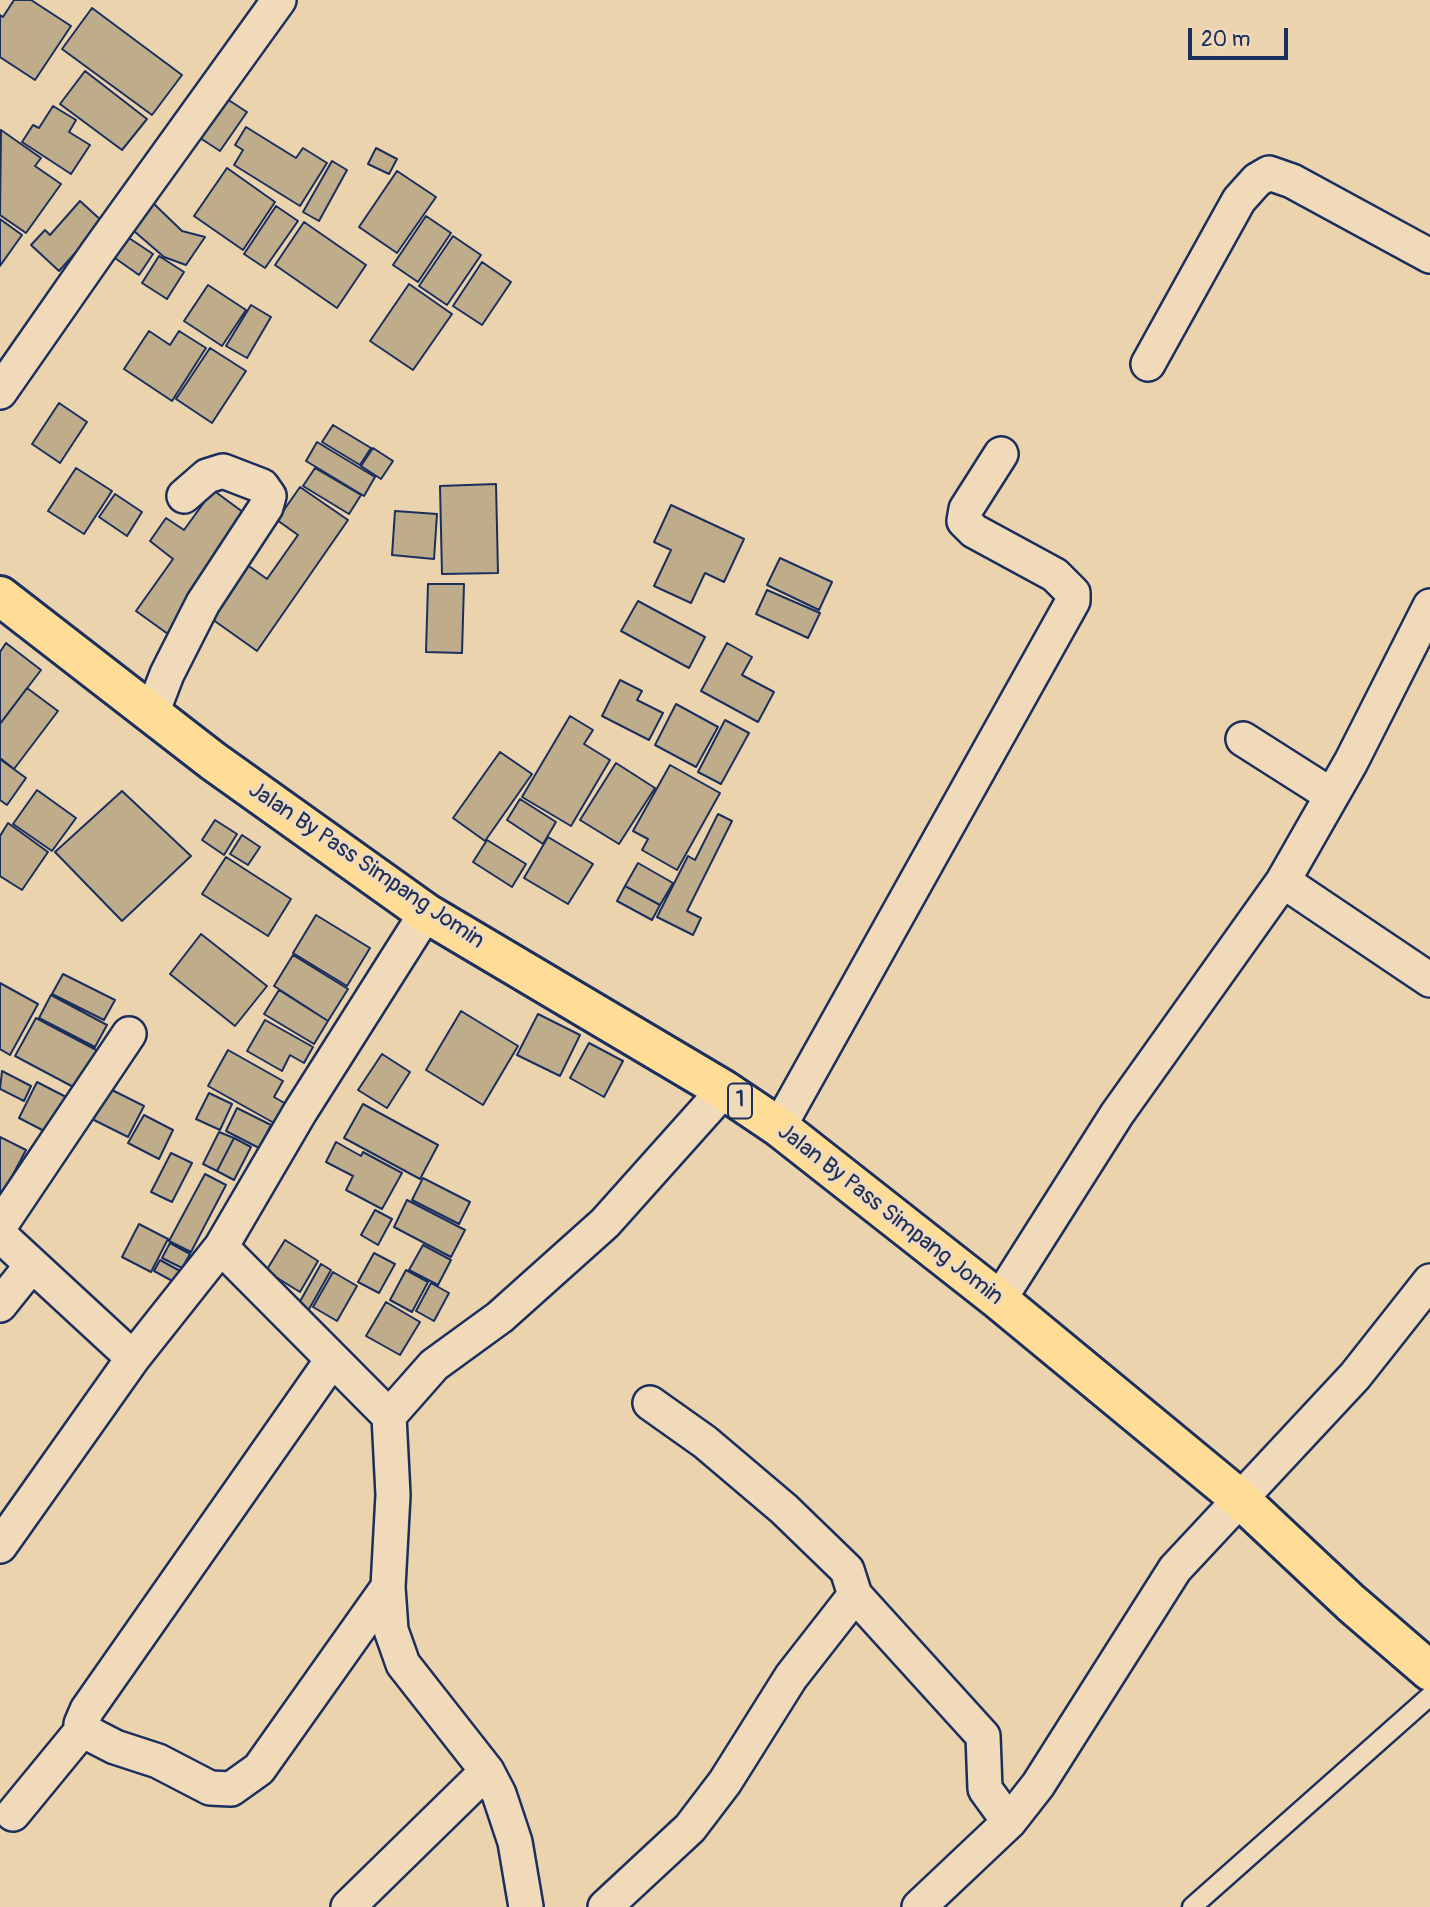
<!DOCTYPE html>
<html>
<head>
<meta charset="utf-8">
<style>
	body { margin:0 }
	#map { position:relative; width:1430px; height:1907px; overflow:hidden; background:#ebd3ae; font-family:Pangolin,sans-serif }
	canvas { display:block }
	.scale { position:absolute; left:1188px; top:28px; width:100px; height:32px; box-sizing:border-box; border:4px solid #1b2f5e; border-top:0; padding-left:9px; font-size:21px; line-height:24px; white-space:nowrap; color:#1b2f5e; -webkit-text-stroke:5px #f1dab9; paint-order:stroke }
</style>
</head>
<body>
<div id="map">
<canvas width="1430" height="1907"></canvas>
<div class="scale">20 m</div>
</div>
<script>
const c = document.querySelector('canvas').getContext('2d');
c.lineJoin = 'round';
function fill(path, color) { c.fillStyle = color; c.fill(path, 'evenodd'); }
const toPath = rows => new Path2D(rows.map(r => 'M' + r).join(''));
function stroke(path, color, width, dash) { c.strokeStyle = color; c.lineWidth = width; c.lineCap = dash ? 'butt' : 'round'; c.setLineDash(dash || []); c.stroke(path); }
function write(font, color, halo, rows, align = 'center') {
  c.font = font + ' Pangolin,sans-serif'; c.lineWidth = 6; c.setLineDash([]); c.textBaseline = 'middle'; c.strokeStyle = halo; c.fillStyle = color; for (const [text, x, y, turn = 0] of rows) {
    c.save(); c.translate(x, y); c.rotate((+turn || 0) * Math.PI / 180); c.textAlign = isNaN(turn) ? turn : align; if (halo) c.strokeText(text, 0, 0); c.fillText(text, 0, 0); c.restore();
  }
}
const building = toPath([
	[14,0,31,0,71,26,35,80,0,57,0,15,3,17,14,0],
	[92,8,182,75,152,115,62,49,92,8],
	[85,71,147,119,122,150,60,104,85,71],
	[224,97,247,112,220,151,197,136,224,97],
	[53,106,76,120,69,132,90,145,71,174,22,142,33,125,39,128,53,106],
	[246,127,296,158,303,148,327,163,300,206,234,165,243,150,235,145,246,127],
	[1,130,41,158,35,166,61,184,26,233,0,215,1,130],
	[376,148,397,159,389,174,368,164,376,148],
	[332,161,347,170,319,221,303,212,332,161],
	[227,168,275,202,243,250,194,216,227,168],
	[397,171,436,197,397,253,359,227,397,171],
	[80,201,103,222,59,271,31,245,45,230,50,235,80,201],
	[152,202,182,231,205,237,186,265,164,257,134,231,152,202],
	[276,206,298,221,265,268,244,254,276,206],
	[426,216,451,233,418,282,393,265,426,216],
	[0,219,22,235,0,266,0,219],
	[304,222,366,265,337,308,275,265,304,222],
	[126,236,153,254,139,275,112,256,126,236],
	[453,236,481,255,447,305,419,286,453,236],
	[159,256,184,272,167,299,142,283,159,256],
	[482,262,511,282,482,325,453,306,482,262],
	[409,284,452,314,413,370,370,341,409,284],
	[208,285,246,310,222,346,184,321,208,285],
	[251,305,271,317,247,358,226,346,251,305],
	[149,331,170,345,179,331,206,348,172,401,124,369,149,331],
	[210,348,246,371,212,423,176,399,210,348],
	[59,403,87,422,60,463,32,444,59,403],
	[333,425,371,448,360,465,322,442,333,425],
	[317,442,375,477,364,496,306,461,317,442],
	[373,448,393,461,381,479,361,466,373,448],
	[76,468,112,491,84,534,48,511,76,468],
	[315,468,361,495,349,514,303,486,315,468],
	[496,484,498,573,442,574,440,486,496,484],
	[300,487,348,520,257,651,202,612,239,559,267,579,298,535,277,520,300,487],
	[213,490,255,521,179,642,136,611,173,559,150,541,166,518,184,530,213,490],
	[115,494,142,512,127,536,99,517,115,494],
	[671,505,744,539,724,582,705,573,691,603,654,586,671,550,654,542,671,505],
	[395,511,437,514,434,559,392,555,395,511],
	[780,558,832,582,819,610,767,585,780,558],
	[428,584,464,584,462,653,426,652,428,584],
	[767,590,820,613,808,638,756,614,767,590],
	[638,601,705,637,689,668,621,631,638,601],
	[6,643,41,670,0,724,0,652,6,643],
	[727,643,752,657,742,675,774,692,758,722,701,691,727,643],
	[620,680,642,691,637,700,663,713,649,740,602,716,620,680],
	[27,688,58,711,14,769,0,758,0,724,27,688],
	[676,704,718,727,696,767,655,745,676,704],
	[570,716,593,730,584,744,610,760,571,826,522,797,570,716],
	[725,720,749,733,721,784,698,772,725,720],
	[500,752,532,774,485,841,453,818,500,752],
	[0,759,26,778,7,805,0,800,0,759],
	[616,763,655,788,619,844,580,820,616,763],
	[670,765,720,793,677,870,642,850,648,839,633,831,670,765],
	[37,790,76,818,52,851,13,824,37,790],
	[122,791,191,856,122,921,55,852,122,791],
	[520,799,556,822,543,844,507,820,520,799],
	[718,814,732,821,687,911,701,918,693,935,657,917,688,856,695,860,718,814],
	[215,820,237,834,224,855,202,840,215,820],
	[8,823,48,852,22,890,0,876,0,836,8,823],
	[242,835,260,847,248,865,230,854,242,835],
	[548,837,593,864,568,904,524,878,548,837],
	[487,840,526,864,512,887,473,862,487,840],
	[226,857,291,899,268,936,202,894,226,857],
	[638,863,673,883,660,905,625,886,638,863],
	[625,886,660,905,652,920,617,901,625,886],
	[316,915,370,948,347,986,293,953,316,915],
	[201,934,267,986,235,1026,170,974,201,934],
	[293,955,348,989,328,1021,274,986,293,955],
	[63,974,115,1000,104,1020,52,994,63,974],
	[0,983,38,1004,10,1055,0,1049,0,983],
	[279,990,328,1021,314,1044,264,1014,279,990],
	[51,995,107,1025,95,1047,39,1018,51,995],
	[461,1011,518,1046,483,1105,426,1070,461,1011],
	[538,1014,580,1035,560,1076,517,1055,538,1014],
	[36,1018,100,1052,79,1090,15,1056,36,1018],
	[265,1020,313,1047,304,1063,290,1055,282,1071,247,1051,265,1020],
	[589,1043,623,1061,604,1097,570,1078,589,1043],
	[228,1050,283,1081,274,1097,286,1104,274,1123,208,1086,228,1050],
	[382,1054,410,1072,387,1108,358,1090,382,1054],
	[2,1071,31,1086,24,1101,0,1089,2,1071],
	[37,1082,68,1098,50,1134,19,1118,37,1082],
	[108,1088,144,1106,128,1137,92,1119,108,1088],
	[209,1093,232,1104,220,1130,196,1119,209,1093],
	[363,1104,438,1145,420,1179,344,1138,363,1104],
	[237,1108,271,1125,259,1148,226,1131,237,1108],
	[144,1115,173,1130,159,1159,128,1143,144,1115],
	[219,1132,234,1138,217,1171,203,1164,219,1132],
	[0,1137,26,1150,1,1197,0,1196,0,1137],
	[234,1138,251,1147,234,1180,217,1171,234,1138],
	[336,1142,361,1156,363,1152,402,1173,382,1209,346,1190,353,1176,326,1162,336,1142],
	[171,1153,192,1163,172,1202,151,1192,171,1153],
	[205,1174,226,1185,191,1252,169,1241,205,1174],
	[423,1178,470,1202,459,1224,412,1200,423,1178],
	[407,1200,465,1230,451,1257,394,1227,407,1200],
	[375,1210,392,1219,378,1245,361,1235,375,1210],
	[139,1224,168,1239,151,1272,122,1257,139,1224],
	[285,1240,318,1261,300,1292,266,1271,285,1240],
	[170,1243,190,1254,182,1268,162,1258,170,1243],
	[423,1245,451,1260,438,1285,409,1270,423,1245],
	[374,1253,395,1264,379,1293,358,1282,374,1253],
	[160,1260,182,1272,176,1283,154,1271,160,1260],
	[321,1264,331,1270,308,1311,298,1305,321,1264],
	[406,1270,428,1282,412,1312,390,1300,406,1270],
	[333,1272,357,1286,337,1321,313,1307,333,1272],
	[431,1283,449,1293,434,1321,416,1311,431,1283],
	[386,1302,420,1322,400,1355,366,1336,386,1302]
]);
fill(building, '#beac8b');
stroke(building, '#1b2f5e', 2);
const service = toPath([
	[1192,1907,1430,1696]
]);
const minor = toPath([
	[1148,364,1239,200,1257,180,1269,173,1292,181,1430,256],
	[0,392,99,250,279,0],
	[152,713,167,674,203,603,266,507,269,496,262,486,223,471,207,476,184,496],
	[1243,739,1331,795],
	[1283,881,1430,980],
	[779,1127,1073,601,1073,593,1055,575,974,531,964,521,966,509,1001,454],
	[0,1226,129,1034],
	[0,1235,133,1358],
	[221,1247,389,1416,393,1495,388,1587,391,1630,403,1664,487,1771,499,1794,515,1842,526,1907],
	[999,1300,1117,1114,1283,881,1351,762,1430,606],
	[0,1305,32,1265],
	[332,1360,87,1710,81,1724,82,1730,115,1747,158,1761,210,1788,231,1789,259,1769,388,1587],
	[389,1416,434,1365,500,1317,605,1223,724,1090],
	[0,1546,133,1358,221,1247,300,1112,426,913],
	[855,1595,983,1736,985,1789,1009,1822],
	[13,1814,82,1730],
	[348,1907,487,1771],
	[605,1907,690,1828,725,1782,791,1677,855,1595,847,1570,784,1509,705,1442,650,1403],
	[919,1907,1009,1822,1038,1785,1175,1569,1355,1376,1430,1281]
]);
const trunk = toPath([
	[0,596,213,761,426,913,724,1090,779,1127,999,1300,1240,1499,1351,1603,1430,1671]
]);
stroke(service, '#1b2f5e', 23);
stroke(minor, '#1b2f5e', 38);
stroke(trunk, '#1b2f5e', 44);
stroke(service, '#f1dab9', 18);
stroke(minor, '#f1dab9', 33);
stroke(trunk, '#ffdd96', 38);
for (const [x, y, w] of [
	[740,1101,24]
]) { const box = new Path2D(); box.roundRect(x - w / 2, y - 17.5, w, 35, 5); c.fillStyle = '#f1dab9'; c.fill(box); stroke(box, '#1b2f5e', 2); }
write('bold 21px', '#1b2f5e', null, [
	["1",740,1101]
]);
write('23px', '#1b2f5e', '#f1dab9', [
	["Jalan By Pass Simpang Jomin",366,866,34],
	["Jalan By Pass Simpang Jomin",890,1215,38]
]);
</script>
</body>
</html>
